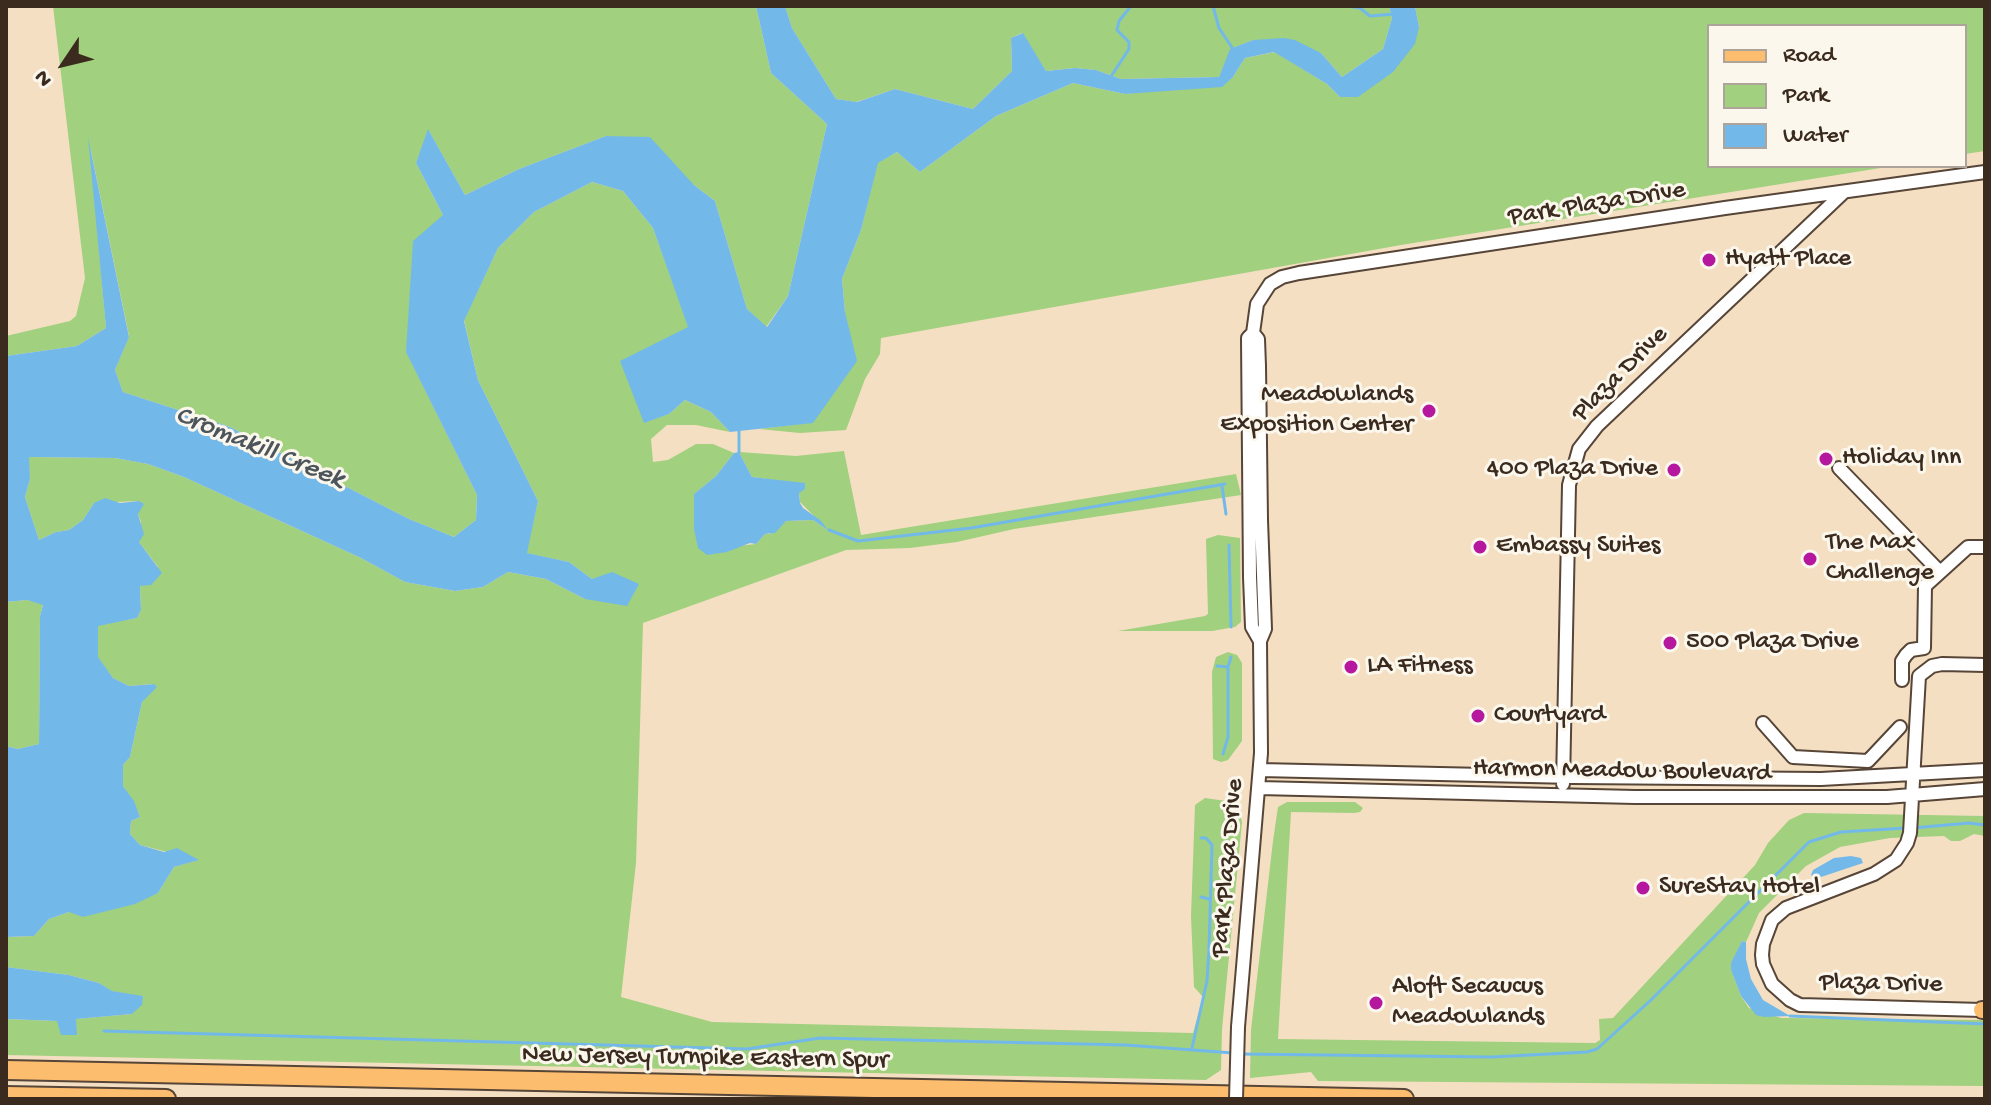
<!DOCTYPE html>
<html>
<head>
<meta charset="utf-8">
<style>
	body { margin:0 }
	#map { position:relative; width:1991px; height:1105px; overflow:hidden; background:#f4dfc3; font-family:"Gochi Hand",sans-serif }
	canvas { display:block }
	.frame { position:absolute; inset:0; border:8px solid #3b2a1e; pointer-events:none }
	.legend { position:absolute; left:1707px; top:24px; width:260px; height:144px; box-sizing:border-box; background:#fbf7ec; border:2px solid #aea59a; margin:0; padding:10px 14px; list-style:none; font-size:24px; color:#3b2a1e }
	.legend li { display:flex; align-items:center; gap:16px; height:40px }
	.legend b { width:40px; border:2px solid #aea59a }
	.north { position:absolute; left:24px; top:24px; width:80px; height:80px; -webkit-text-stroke:6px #fbf7ec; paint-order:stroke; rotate:235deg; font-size:22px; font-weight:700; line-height:32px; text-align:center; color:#3b2a1e }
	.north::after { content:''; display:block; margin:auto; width:28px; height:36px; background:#3b2a1e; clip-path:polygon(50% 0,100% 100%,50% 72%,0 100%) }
</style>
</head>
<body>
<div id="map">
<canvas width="1991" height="1105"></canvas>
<div class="frame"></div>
<ul class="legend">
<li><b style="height:10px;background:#fcbd6e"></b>Road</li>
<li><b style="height:22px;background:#a1d07e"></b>Park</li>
<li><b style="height:22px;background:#72b9ea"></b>Water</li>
</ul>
<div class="north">N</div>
</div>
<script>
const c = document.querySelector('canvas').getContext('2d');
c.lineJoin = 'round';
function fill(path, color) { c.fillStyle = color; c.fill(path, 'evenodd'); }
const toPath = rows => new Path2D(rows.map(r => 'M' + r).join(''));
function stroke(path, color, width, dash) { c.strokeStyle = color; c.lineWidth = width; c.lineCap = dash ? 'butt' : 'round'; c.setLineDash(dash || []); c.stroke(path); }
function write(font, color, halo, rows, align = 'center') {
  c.font = font + ' "Gochi Hand",sans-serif'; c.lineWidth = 6; c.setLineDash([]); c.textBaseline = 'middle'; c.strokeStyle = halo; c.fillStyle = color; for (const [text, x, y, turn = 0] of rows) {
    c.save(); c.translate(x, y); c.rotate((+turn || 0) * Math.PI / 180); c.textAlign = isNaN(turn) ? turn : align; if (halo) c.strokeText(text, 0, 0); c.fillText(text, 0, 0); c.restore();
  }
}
fill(toPath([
	[53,6,756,6,771,73,827,124,788,296,766,327,747,309,715,201,694,185,606,136,519,169,465,195,429,131,416,163,443,215,406,351,477,495,476,520,454,537,409,519,230,427,123,392,115,370,129,336,90,146,106,328,77,346,6,356,6,336,70,321,76,316,85,278],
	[785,6,1389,6,1392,18,1383,49,1342,77,1321,53,1253,40,1231,49,1219,77,1121,79,1096,70,1075,68,1046,71,1022,33,1011,38,1012,71,973,109,895,89,856,102,836,99,792,28],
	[1415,6,1985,6,1985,151,1965,154,1965,26,1709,26,1709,166,1893,166,1401,245,881,338,880,354,865,379,846,430,800,433,759,429,813,422,845,312,842,279,861,230,877,163,897,152,920,172,996,116,1073,83,1125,94,1233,77,1245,58,1275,52,1327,84,1340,97,1419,27],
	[592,182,623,191,653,228,689,327,644,422,669,414,685,400,711,412,730,432,696,425,667,425,651,439,653,462,668,460,696,444,713,444,734,453,716,476,694,494,694,529,727,552,737,546,756,544,765,534,770,534,786,521,813,520,829,531,800,502,799,493,805,484,752,477,739,452,796,456,844,451,861,535,1236,474,1241,495,1014,529,957,542,910,548,846,550,643,623,636,863,621,997,712,1022,1193,1033,1203,997,1194,987,1191,916,1195,805,1205,798,1226,801,1238,807,1242,822,1222,1029,1221,1070,1206,1080,6,1055,6,1019,57,1021,76,1035,75,1019,132,1014,143,997,111,991,99,983,69,975,6,967,6,937,34,936,49,919,69,912,158,893,174,867,198,860,140,845,130,834,131,821,140,817,133,801,123,786,123,765,130,757,142,702,153,684,129,686,113,678,98,658,98,625,137,618,141,610,140,586,146,584,158,567,139,542,141,522,138,514,139,501,94,503,83,520,69,530,56,532,39,540,25,497,30,479,28,457,115,458,148,464,184,477,361,558,405,582,455,591,483,587,508,572,546,579,585,599,592,579,569,562,526,553,538,501,478,380,464,320,498,248,534,212],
	[1218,535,1240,538,1241,622,1235,627,1212,631,1118,631,1205,616,1208,614,1206,539],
	[27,600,43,604,40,616,39,744,18,749,6,746,6,602],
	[1228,652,1237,655,1242,663,1242,741,1228,760,1221,762,1213,759,1212,672,1216,657],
	[1287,802,1355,802,1363,808,1360,812,1354,813,1291,812,1278,1039,1595,1043,1600,1040,1599,1019,1613,1018,1755,865,1768,843,1789,820,1804,813,1985,816,1985,836,1974,834,1960,841,1951,841,1944,836,1890,838,1840,847,1806,866,1759,913,1746,942,1742,941,1731,970,1741,996,1749,1008,1781,1018,1985,1020,1985,1086,1318,1081,1311,1072,1250,1078,1251,1030,1273,841,1278,807]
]), '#a1d07e');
fill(toPath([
	[756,6,785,6,792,28,836,99,857,102,895,89,973,109,1012,71,1011,38,1023,33,1046,71,1075,68,1096,70,1121,79,1219,77,1230,49,1253,40,1284,38,1295,40,1321,53,1342,77,1383,49,1392,18,1389,6,1415,6,1419,27,1415,44,1393,72,1358,97,1340,97,1327,84,1274,52,1245,58,1233,77,1222,87,1125,94,1073,83,996,116,920,172,897,152,878,163,861,230,842,279,845,312,857,361,813,423,730,432,711,412,685,400,669,414,644,423,620,361,688,327,653,228,623,191,592,182,534,212,498,248,464,321,478,380,538,501,527,553,569,562,592,579,612,572,639,584,627,606,585,599,546,579,508,572,483,587,455,591,405,582,361,558,184,477,148,464,115,458,29,457,30,479,25,497,39,540,56,532,69,530,83,520,94,503,105,498,120,503,139,501,144,504,138,514,144,534,139,542,162,573,151,585,140,586,141,610,137,618,98,626,98,657,113,678,129,686,154,684,157,687,142,702,130,757,123,765,123,786,134,801,140,817,131,821,130,834,140,845,164,852,177,848,199,860,174,867,158,893,135,904,83,917,69,912,49,919,34,936,6,937,6,746,18,749,39,744,40,616,43,605,27,600,6,602,6,356,77,346,106,328,88,137,129,337,115,370,123,392,230,427,409,519,454,537,476,520,477,495,406,352,413,241,443,215,416,163,428,129,465,195,519,169,606,136,650,137,694,185,715,201,747,309,767,327,788,296,827,124,771,73],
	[739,452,752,477,805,483,805,489,799,493,800,503,803,508,820,520,829,531,813,520,786,521,775,533,765,534,756,544,750,543,727,552,707,555,698,548,694,529,694,494,716,476,734,453],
	[1851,856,1861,858,1863,863,1815,879,1811,875,1813,870,1834,858],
	[1742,941,1746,942,1746,959,1751,979,1763,1000,1790,1016,1764,1017,1756,1015,1741,996,1731,970,1731,963],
	[6,967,69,975,99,983,112,991,143,996,142,1005,132,1014,76,1019,77,1035,61,1035,57,1021,6,1019]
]), '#72b9ea');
stroke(toPath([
	[1213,6,1219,28,1233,49],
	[1347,6,1360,8,1370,16,1395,14],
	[1110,78,1129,49,1129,42,1117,30,1119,21,1131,6],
	[739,452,739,427],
	[1222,486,1226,514],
	[829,530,858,541,971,528,1225,484],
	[1229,545,1231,627],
	[1217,666,1228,667],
	[1223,754,1228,737,1228,667,1231,657],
	[1913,828,1969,823,1985,825],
	[1201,897,1209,899],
	[1790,1016,1985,1024],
	[104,1031,747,1049,820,1038,1126,1045,1233,1053],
	[1192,1048,1207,981,1209,950,1212,845,1206,838,1201,838],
	[1240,1054,1492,1057,1587,1052,1597,1049,1651,1000,1809,842,1841,832,1906,828]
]), '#72b9ea', 3);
const minor = toPath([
	[1839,468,1940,572],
	[1260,641,1252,627,1250,577,1248,338,1253,333,1257,304,1270,284,1282,277,1299,273,1725,208,1985,172],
	[1902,680,1902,661,1906,655,1911,650,1924,648,1925,586,1968,547,1985,547],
	[1763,723,1793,757,1868,761,1900,727],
	[1260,770,1574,777,1821,779,1985,770],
	[1563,784,1569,485,1579,449,1597,426,1843,193],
	[1259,788,1635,797,1887,797,1985,789],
	[1982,1010,1800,1005,1790,1000,1772,984,1763,964,1762,955,1763,944,1772,920,1786,908,1874,874,1896,860,1907,843,1910,833,1919,676,1932,666,1942,664,1985,665],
	[1238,1027,1261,753,1260,641,1265,629,1261,520,1259,366,1258,339,1253,333]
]);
const major = toPath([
	[1982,1010,1985,1010]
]);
const highway = toPath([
	[6,1070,1404,1099],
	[6,1096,166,1099]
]);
stroke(minor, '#574537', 16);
stroke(major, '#574537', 20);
stroke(highway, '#574537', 22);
stroke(minor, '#fff', 12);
stroke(major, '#fcbd6e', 16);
stroke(highway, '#fcbd6e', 18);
const minorBridge = toPath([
	[1236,1099,1238,1027]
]);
stroke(minorBridge, '#574537', 16, []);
stroke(minorBridge, '#fff', 12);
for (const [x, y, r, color] of [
	[1709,260,8,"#b5179e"],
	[1429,411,8,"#b5179e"],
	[1826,459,8,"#b5179e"],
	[1674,470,8,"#b5179e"],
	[1480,547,8,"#b5179e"],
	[1810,559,8,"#b5179e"],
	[1670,643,8,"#b5179e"],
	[1351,667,8,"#b5179e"],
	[1478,716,8,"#b5179e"],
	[1643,888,8,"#b5179e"],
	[1376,1003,8,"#b5179e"]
]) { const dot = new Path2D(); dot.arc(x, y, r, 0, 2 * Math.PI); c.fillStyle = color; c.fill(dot); stroke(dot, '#fbf7ec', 3); }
write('26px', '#3b2a1e', '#fbf7ec', [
	["Park Plaza Drive",1597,205,-9],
	["Plaza Drive",1621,375,-45],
	["Harmon Meadow Boulevard",1622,772,1],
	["Park Plaza Drive",1229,868,-85],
	["Plaza Drive",1881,985,1],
	["New Jersey Turnpike Eastern Spur",705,1059,1]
]);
write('26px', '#3b2a1e', '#fbf7ec', [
	["Hyatt Place",1725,260],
	["Meadowlands",1413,396,"right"],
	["Exposition Center",1413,426,"right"],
	["Holiday Inn",1842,459],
	["400 Plaza Drive",1658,470,"right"],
	["The Max",1826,544],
	["Challenge",1826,574],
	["Embassy Suites",1496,547],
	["500 Plaza Drive",1686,643],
	["LA Fitness",1367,667],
	["Courtyard",1494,716],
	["SureStay Hotel",1659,888],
	["Aloft Secaucus",1392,988],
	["Meadowlands",1392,1018]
], 'left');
write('italic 28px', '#4c555b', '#fbf7ec', [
	["Cromakill Creek",259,449,22]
]);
</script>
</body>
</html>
